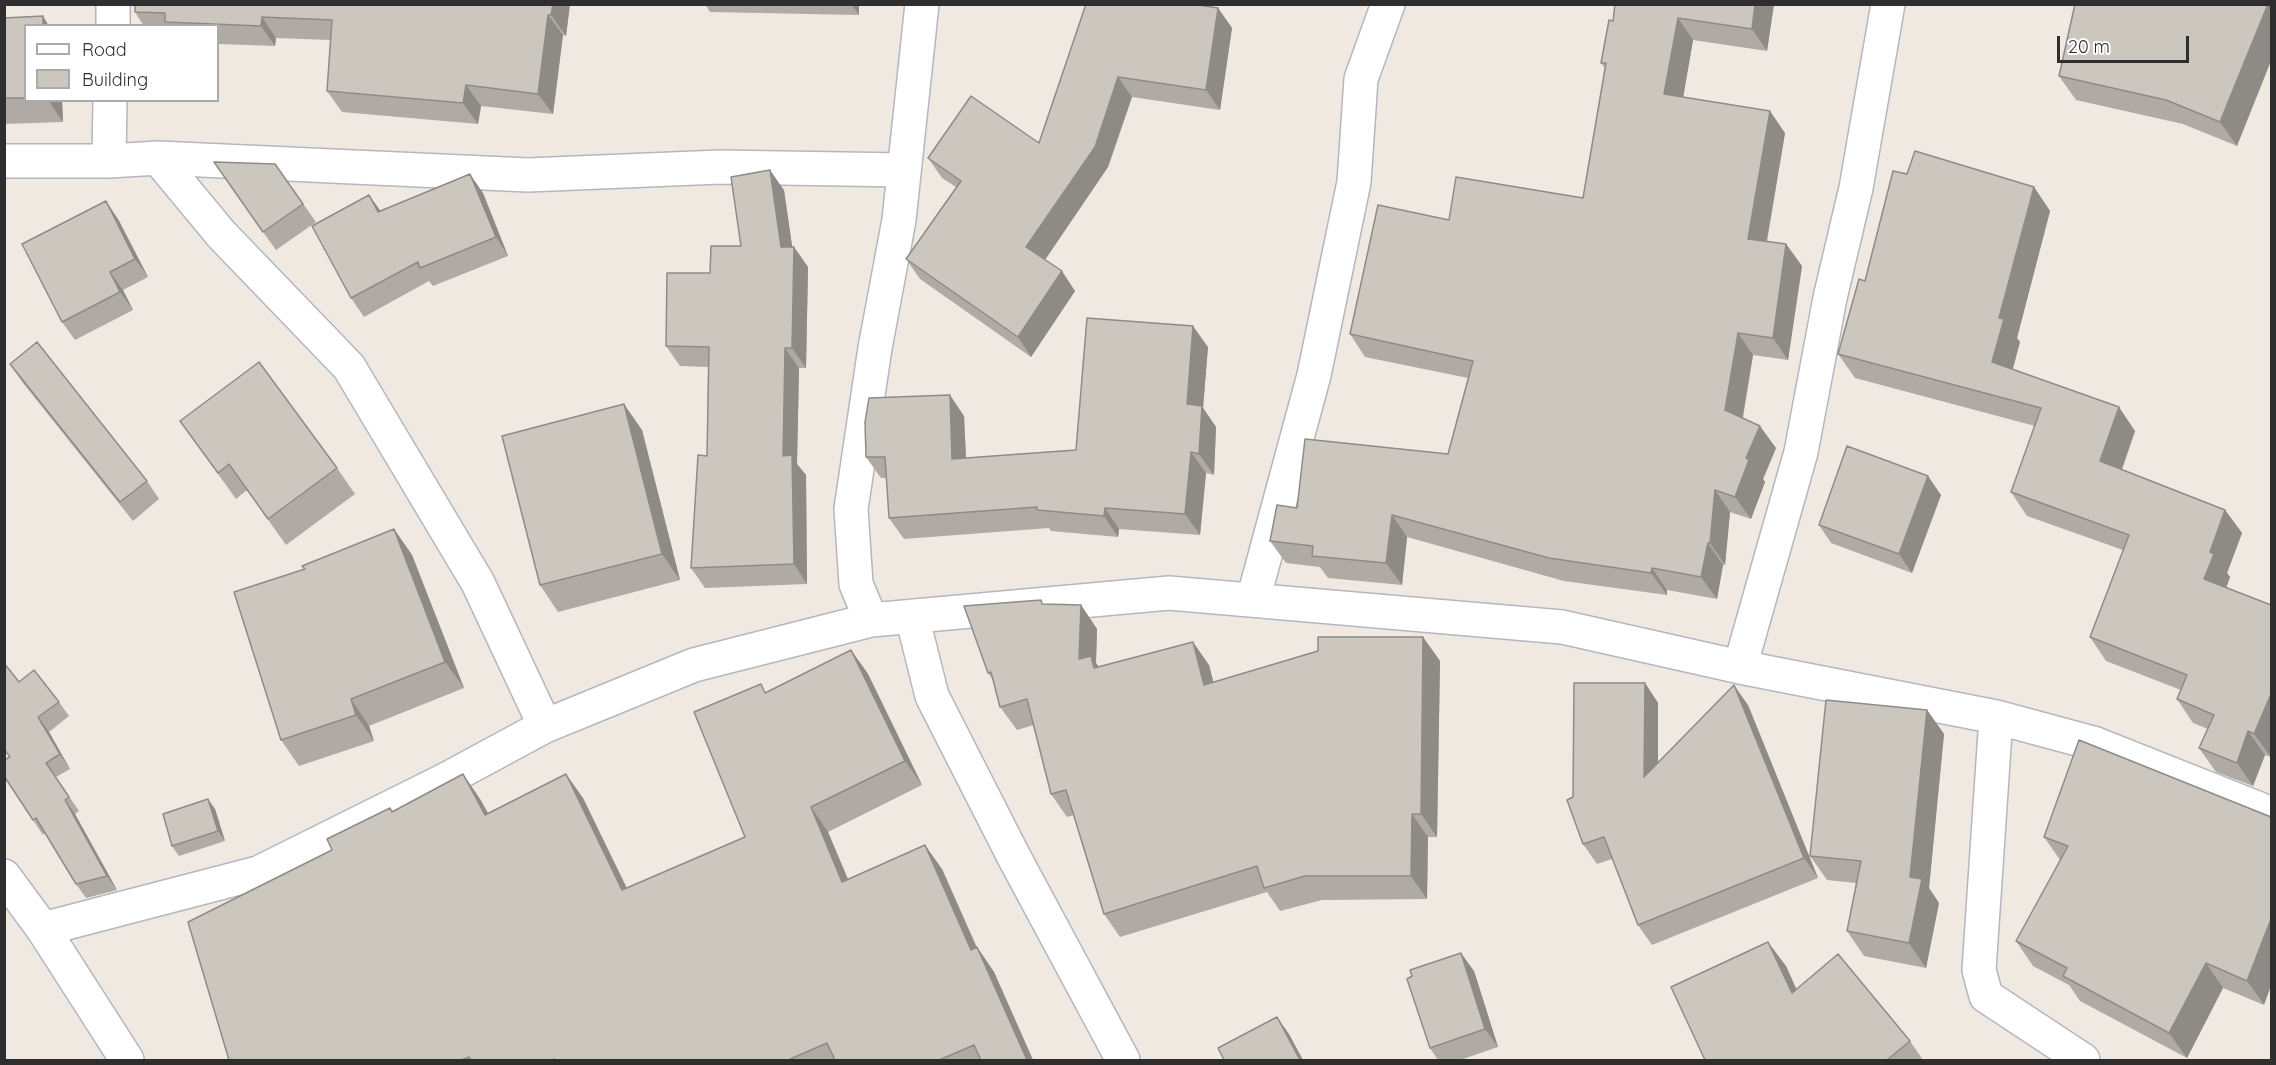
<!DOCTYPE html>
<html>
<head>
<meta charset="utf-8">
<style>
	body { margin:0 }
	#map { position:relative; width:2276px; height:1065px; overflow:hidden; background:#efe9e1; font-family:Quicksand,sans-serif }
	canvas { display:block }
	.frame { position:absolute; inset:0; border:6px solid #2e2e2e; pointer-events:none }
	.legend { position:absolute; left:24px; top:24px; width:195px; height:78px; box-sizing:border-box; background:#fff; border:2px solid #ababab; margin:0; padding:8px 10px; list-style:none; font-size:18px; color:#2e2e2e }
	.legend li { display:flex; align-items:center; gap:12px; height:30px }
	.legend b { width:30px; border:2px solid #ababab }
	.scale { position:absolute; left:2057px; top:36px; width:132px; height:27px; box-sizing:border-box; border:3px solid #2e2e2e; border-top:0; padding-left:8px; font-size:18px; line-height:21px; white-space:nowrap; color:#2e2e2e; -webkit-text-stroke:4px #fff; paint-order:stroke }
</style>
</head>
<body>
<div id="map">
<canvas width="2276" height="1065"></canvas>
<div class="frame"></div>
<ul class="legend">
<li><b style="height:8px;background:#fff"></b>Road</li>
<li><b style="height:16px;background:#cbc7bf"></b>Building</li>
</ul>
<div class="scale">20 m</div>
</div>
<script>
const c = document.querySelector('canvas').getContext('2d');
c.lineJoin = 'round';
const toPath = rows => new Path2D(rows.map(r => 'M' + r).join(''));
function stroke(path, color, width, dash) { c.strokeStyle = color; c.lineWidth = width; c.lineCap = dash ? 'butt' : 'round'; c.setLineDash(dash || []); c.stroke(path); }
function fill(path, color) { c.fillStyle = color; c.fill(path, 'evenodd'); }
const street = toPath([
	[922,4,899,220,875,348,851,509,856,584,871,620,1169,593,1562,627,1740,667,1996,717,2096,744,2272,814],
	[113,26,113,4],
	[158,158,221,234,349,367,478,583,545,726],
	[4,161,109,161,158,158,528,175,720,167,904,170],
	[109,161,110,100],
	[1253,600,1314,375,1354,182,1361,79,1388,4],
	[912,616,932,696,1014,857,1123,1060],
	[1740,667,1801,452,1830,298,1856,188,1888,4],
	[1996,717,1979,970,1986,996,2083,1060],
	[43,929,258,873,445,780,545,726,694,665,871,620]
]);
const secondary = toPath([
	[4,876,43,929,127,1060]
]);
stroke(street, '#b4b7c1', 36);
stroke(secondary, '#b4b7c1', 36);
stroke(street, '#fff', 33);
stroke(secondary, '#fff', 33);
fill(toPath([
	[570,4,566,36,563,35,553,114,481,106,478,124,342,112,327,91,330,40,276,38,275,46,218,44,218,26,144,26,135,12],
	[705,4,859,4,859,15,710,12],
	[1084,4,1192,4,1218,8,1232,28,1220,110,1132,97,1108,167,1045,260,1075,291,1031,357,920,279,906,259,956,187,942,178,928,158,1039,143,1086,5],
	[1774,4,1767,51,1693,40,1683,97,1785,133,1767,242,1786,244,1802,266,1788,360,1753,355,1743,418,1776,448,1763,479,1765,482,1751,519,1730,512,1725,565,1723,565,1717,599,1667,590,1667,595,1564,581,1407,537,1402,585,1328,578,1320,567,1286,563,1270,541,1297,508,1448,454,1468,378,1365,357,1350,334,1449,220,1583,198,1605,68,1601,63,1613,21],
	[2271,4,2237,146,2183,124,2076,100,2059,76],
	[4,18,26,26,26,100,62,100,63,122,4,124],
	[275,164,316,222,276,250,263,232],
	[1907,174,2034,187,2050,211,2017,338,2020,342,2013,369,2135,431,2122,470,2225,510,2242,533,2227,573,2230,577,2226,588,2271,757,2265,755,2253,786,2216,772,2199,748,2208,729,2193,723,2177,699,2181,690,2106,661,2090,637,2123,550,2027,516,2011,492,2035,426,1855,378,1838,354,1865,281],
	[784,190,792,247,794,247,808,267,806,368,799,368,797,464,806,475,807,584,705,588,691,568,707,456,708,367,680,366,666,346,710,273,741,246],
	[483,193,508,256,433,286,429,281,364,317,351,298,369,195,380,211],
	[118,219,148,277,123,290,133,310,75,340,62,322],
	[1208,347,1203,408,1216,427,1214,475,1206,473,1200,535,1119,529,1118,537,1051,531,1049,528,904,539,889,518,887,478,881,478,866,457,964,416,966,458,1076,450],
	[10,364,147,481,159,499,133,521,23,383],
	[180,421,337,468,355,494,286,545,247,490,236,499],
	[642,430,680,580,558,612,540,585],
	[1941,495,1912,573,1831,543,1819,525],
	[394,529,412,555,464,688,369,726,374,741,299,766,281,740,305,569],
	[1044,604,1081,605,1097,629,1096,663,1099,667,1209,665,1213,682,1423,637,1440,661,1437,837,1428,837,1427,899,1322,900,1280,911,1267,892,1120,937,1104,914,1074,815,1067,817,1051,794,1034,725,1017,730,1000,707,993,680,988,673],
	[851,650,868,674,922,785,828,832,848,879,942,869,977,947,994,972,1033,1060,229,1060,332,850,390,808,393,811,463,774,480,799,488,813,583,798,627,888,745,837,766,692],
	[4,663,19,682,59,702,69,716,49,732,70,769,56,777,79,811,75,814,117,890,86,898,76,884,45,833,43,835,33,820,10,757,4,750],
	[1645,683,1658,703,1658,763,1748,705,1818,878,1652,945,1638,925,1612,859,1597,864,1583,844,1573,797],
	[1927,710,1944,734,1929,888,1939,903,1926,968,1864,956,1847,931,1856,883,1827,880,1810,856],
	[2079,740,2264,1005,2223,988,2187,1058,2080,1001,2069,985,2033,966,2016,941,2060,860,2044,837],
	[215,809,225,841,179,856,172,846],
	[1786,966,1796,989,1910,1041,1923,1060,1705,1060],
	[1474,971,1498,1047,1460,1060,1438,1060,1430,1048]
]), '#afaba4');
fill(toPath([
	[553,4,570,4,566,36,551,15],
	[851,4,859,4,859,15],
	[1755,4,1774,4,1767,51,1752,29],
	[2268,4,2271,4,2271,61,2237,146,2220,122],
	[1218,8,1232,28,1220,110,1206,90],
	[548,15,563,35,553,114,538,94],
	[43,16,49,26,43,26],
	[262,17,276,38,275,46,261,26],
	[1678,18,1693,40,1680,116,1664,94],
	[1118,77,1132,97,1108,167,1040,267,1026,247],
	[466,85,481,106,478,124,463,103],
	[48,100,62,100,63,122],
	[1770,111,1785,133,1763,262,1748,239],
	[770,170,784,190,794,259,794,247,808,267,806,368,792,348,781,247],
	[470,174,483,193,508,256,496,237],
	[2034,187,2050,211,2017,338,2020,342,2008,385,1992,362,1999,318],
	[369,195,382,213,378,212],
	[106,201,118,219,148,277,135,259],
	[1786,244,1802,266,1788,360,1773,338],
	[1062,271,1075,291,1031,357,1018,337],
	[110,272,123,290,133,310,120,292],
	[1193,326,1208,347,1203,408,1216,427,1214,475,1199,454,1187,404],
	[1738,333,1753,355,1740,432,1725,410],
	[785,348,799,368,797,464,806,475,807,584,794,564,783,456],
	[950,395,964,416,967,480,952,459],
	[624,404,642,430,680,580,662,554],
	[2119,407,2135,431,2116,485,2100,461],
	[1760,426,1776,448,1763,479,1765,482,1751,519,1735,497,1746,458],
	[1191,452,1206,473,1200,535,1185,514],
	[1928,476,1941,495,1912,573,1899,554],
	[1715,490,1730,512,1725,565,1710,543],
	[1105,508,1119,529,1118,537,1104,516],
	[2225,510,2242,533,2227,573,2230,577,2221,603,2204,579,2210,552],
	[1392,515,1407,537,1402,585,1386,563],
	[394,529,412,555,464,688,445,662],
	[1708,543,1723,565,1717,599,1701,577],
	[1652,568,1667,590,1667,595,1651,573],
	[1081,605,1097,629,1096,663,1107,679,1079,659],
	[1423,637,1440,661,1437,837,1421,814],
	[1193,642,1209,665,1220,708,1204,685],
	[851,650,868,674,922,785,905,761],
	[1645,683,1658,703,1658,797,1644,777],
	[1734,685,1748,705,1818,878,1804,858],
	[2271,694,2271,757,2254,734],
	[351,699,369,726,374,741,356,715],
	[1927,710,1944,734,1929,888,1939,903,1926,968,1909,943,1910,877],
	[38,717,49,732,70,769,60,754],
	[2248,731,2265,755,2253,786,2237,763],
	[463,774,480,799,502,839,485,815],
	[566,774,583,798,639,914,622,890],
	[208,799,215,809,225,841,218,831],
	[65,800,75,814,117,890,107,876],
	[811,807,828,832,859,906,842,882],
	[1412,814,1428,837,1427,899,1411,876],
	[925,845,942,869,988,974,971,950],
	[2271,919,2271,986,2264,1005,2247,981],
	[1768,942,1786,966,1809,1017,1792,993],
	[977,947,994,972,1033,1060,1027,1060],
	[1461,953,1474,971,1498,1047,1485,1029],
	[2206,963,2223,988,2187,1058,2169,1033],
	[1277,1017,1289,1034,1303,1060,1300,1060]
]), '#8e8b86');
const building = toPath([
	[135,4,553,4,551,15,548,15,538,94,466,85,463,103,327,91,332,20,262,17,261,26,165,22,165,13,135,12,135,4],
	[1086,4,1192,4,1218,8,1206,90,1118,77,1095,147,1026,247,1062,271,1018,337,906,259,961,181,928,158,971,96,1039,143,1086,4],
	[1615,4,1755,4,1752,29,1678,18,1664,94,1770,111,1748,239,1786,244,1773,338,1738,333,1725,410,1760,426,1746,458,1749,460,1735,497,1715,490,1710,543,1708,543,1701,577,1652,568,1651,573,1549,558,1392,515,1386,563,1312,556,1313,546,1270,541,1277,505,1297,508,1305,439,1448,454,1473,361,1350,334,1378,205,1449,220,1456,177,1583,198,1606,63,1601,63,1609,20,1613,21,1615,4],
	[2075,4,2268,4,2220,122,2166,100,2059,76,2075,4],
	[43,16,43,26,26,26,26,98,4,98,4,18,43,16],
	[1915,151,2034,187,1999,318,2004,319,1992,362,2119,407,2100,461,2225,510,2210,552,2214,554,2204,579,2271,605,2271,694,2254,734,2248,731,2237,763,2199,748,2214,715,2177,699,2187,675,2090,637,2129,535,2011,492,2041,408,1838,354,1859,279,1865,281,1893,171,1907,174,1915,151],
	[214,162,275,164,303,204,263,232,214,162],
	[770,170,781,247,794,247,792,348,785,348,783,456,792,455,794,564,691,568,698,455,707,456,709,347,666,346,667,273,710,273,711,246,741,246,731,177,770,170],
	[470,174,496,237,420,268,418,262,351,298,312,226,369,195,378,212,470,174],
	[106,201,135,259,110,272,120,292,62,322,22,244,106,201],
	[1087,318,1193,326,1187,404,1202,406,1199,454,1191,452,1185,514,1105,508,1104,516,1037,510,1037,507,889,518,885,457,866,457,865,422,869,398,950,395,952,459,1076,450,1087,318],
	[37,342,147,481,120,502,10,364,37,342],
	[259,362,337,468,268,519,229,464,218,473,180,421,259,362],
	[624,404,662,554,540,585,502,436,624,404],
	[1847,446,1928,476,1899,554,1819,525,1847,446],
	[394,529,445,662,351,699,356,715,281,740,234,592,305,569,302,566,394,529],
	[1041,600,1042,604,1081,605,1079,659,1091,656,1094,668,1193,642,1204,685,1318,651,1318,637,1423,637,1421,814,1412,814,1411,876,1305,876,1264,888,1257,866,1104,914,1066,790,1051,794,1027,699,1000,707,991,672,988,673,964,606,1041,600],
	[851,650,905,761,811,807,842,882,925,845,971,950,977,947,1027,1060,981,1060,974,1045,939,1060,835,1060,827,1043,788,1060,555,1060,554,1059,552,1060,471,1060,469,1057,461,1060,229,1060,188,922,332,850,327,839,390,808,392,812,463,774,485,815,566,774,622,890,745,837,694,712,761,684,765,693,851,650],
	[4,663,19,682,34,670,59,702,38,717,60,754,46,763,69,797,65,800,107,876,76,884,36,818,33,820,4,776,4,760,10,757,4,749,4,663],
	[1574,683,1645,683,1644,777,1734,685,1804,858,1638,925,1604,837,1583,844,1567,800,1573,797,1574,683],
	[1826,700,1927,710,1910,877,1922,879,1909,943,1847,931,1861,861,1810,856,1826,700],
	[2079,740,2271,817,2271,919,2247,981,2206,963,2169,1033,2063,976,2067,968,2016,941,2068,846,2044,837,2079,740],
	[208,799,218,831,172,846,163,814,208,799],
	[1768,942,1792,993,1838,954,1910,1041,1887,1060,1705,1060,1671,987,1768,942],
	[1461,953,1485,1029,1430,1048,1407,979,1412,976,1410,970,1461,953],
	[1277,1017,1300,1060,1224,1060,1218,1048,1277,1017]
]);
fill(building, '#cbc7bf');
stroke(building, '#8e8b86', 1.5);
</script>
</body>
</html>
